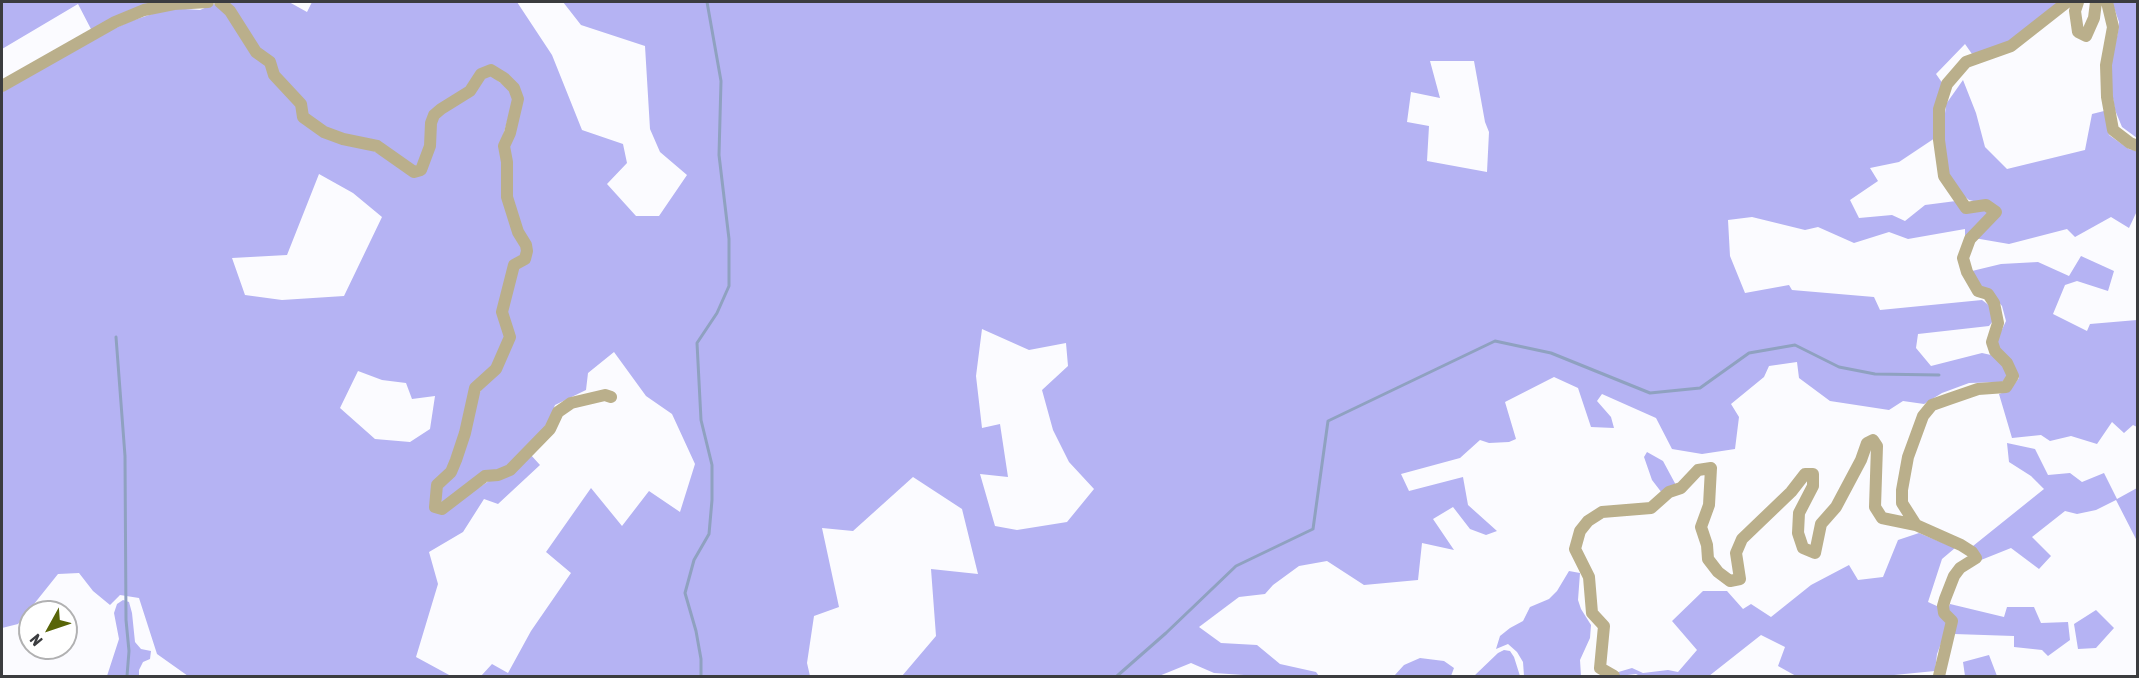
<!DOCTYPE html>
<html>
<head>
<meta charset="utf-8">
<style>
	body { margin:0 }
	#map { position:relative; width:2139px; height:678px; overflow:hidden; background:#fbfbff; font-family:"Asap Condensed",sans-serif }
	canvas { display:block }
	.frame { position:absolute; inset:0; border:3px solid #3b3c3f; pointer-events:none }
	.north { position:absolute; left:18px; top:600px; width:60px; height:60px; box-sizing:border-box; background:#fff; border:2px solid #b1b1b2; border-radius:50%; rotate:230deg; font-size:16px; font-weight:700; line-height:24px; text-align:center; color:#3b3c3f }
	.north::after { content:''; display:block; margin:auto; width:21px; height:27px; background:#586508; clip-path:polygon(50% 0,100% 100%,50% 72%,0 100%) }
</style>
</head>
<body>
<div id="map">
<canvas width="2139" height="678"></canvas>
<div class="frame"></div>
<div class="north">N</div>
</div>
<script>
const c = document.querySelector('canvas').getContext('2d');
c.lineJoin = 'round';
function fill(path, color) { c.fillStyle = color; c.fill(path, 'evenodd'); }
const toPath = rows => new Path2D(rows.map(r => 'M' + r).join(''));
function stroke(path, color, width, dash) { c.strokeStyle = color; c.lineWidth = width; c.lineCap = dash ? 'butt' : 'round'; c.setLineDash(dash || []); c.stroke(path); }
fill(toPath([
	[2,2,170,2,92,31,78,4,2,49],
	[224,2,289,2,307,12,312,2,517,2,552,55,582,130,623,144,627,163,607,184,636,216,659,216,687,175,660,152,650,129,645,46,581,25,563,2,2062,2,2009,44,1972,54,1965,44,1936,74,1943,84,1935,138,1899,162,1870,168,1878,181,1850,200,1859,218,1892,215,1905,221,1925,205,1956,201,1985,208,1992,212,1965,243,1965,229,1908,239,1889,232,1854,243,1818,227,1805,230,1752,217,1728,220,1730,256,1745,293,1789,285,1792,290,1874,297,1880,310,1982,300,1990,306,1993,321,1989,326,1918,334,1916,348,1931,366,1982,353,1991,355,2004,365,2008,375,2002,382,1969,383,1942,393,1924,404,1903,401,1889,410,1830,401,1799,378,1797,362,1769,366,1764,377,1731,404,1739,417,1735,449,1702,454,1672,449,1656,418,1602,394,1597,401,1611,417,1614,428,1591,427,1578,388,1554,377,1505,402,1516,439,1509,442,1489,443,1480,440,1460,458,1401,474,1409,491,1463,477,1468,505,1497,531,1486,535,1470,529,1453,507,1433,519,1454,550,1422,543,1418,580,1364,585,1327,561,1299,566,1273,585,1265,594,1239,597,1199,627,1221,643,1257,645,1280,664,1316,672,1319,676,1259,676,1214,673,1191,663,1159,676,902,676,936,636,931,569,978,574,962,509,913,477,853,531,822,528,839,607,814,616,807,663,810,676,481,676,492,664,508,673,531,631,571,573,546,552,591,488,622,526,649,491,680,512,695,464,672,414,646,396,614,352,588,373,586,390,555,405,548,423,508,468,442,506,439,486,454,473,477,388,513,337,504,311,518,265,527,261,509,196,507,145,520,97,491,66,468,90,431,115,427,148,415,168,312,121,257,50],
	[1430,61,1474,61,1485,122,1489,132,1487,172,1427,161,1429,126,1407,122,1411,92,1440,98],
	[982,329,1029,350,1066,343,1068,366,1042,390,1053,430,1069,462,1094,489,1067,522,1017,530,995,526,980,474,1008,477,1000,424,982,428,976,376],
	[2112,2,2137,2,2137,138,2122,127,2115,110,2111,87,2110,66,2118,32,2119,22],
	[214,4,227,13,269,65,298,105,299,118,374,151,417,177,435,120,489,74,510,90,513,100,500,147,524,247,522,256,509,263,506,338,466,421,433,510,460,500,530,454,540,465,498,504,484,499,463,532,429,552,438,584,416,657,451,676,188,676,157,654,139,598,120,595,110,605,93,591,79,573,58,574,18,624,2,628,2,92,100,35,131,21,170,8,200,10],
	[319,174,353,193,382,217,344,296,282,300,245,295,232,258,287,255],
	[358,371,382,380,406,383,412,399,435,396,430,429,410,442,375,439,340,408],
	[1963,80,1976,113,1985,147,2007,169,2085,150,2092,114,2104,111,2109,135,2129,149,2137,151,2137,211,2129,228,2111,217,2075,237,2067,229,2009,244,1974,238,1996,218,1986,204,1969,200,1958,191,1948,173,1943,132,1946,104],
	[2081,256,2114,271,2108,291,2077,281,2065,285,2053,314,2087,331,2090,324,2137,320,2137,427,2133,425,2124,433,2112,422,2097,444,2071,436,2050,441,2041,435,2012,438,1999,394,2010,390,2019,378,2013,367,2001,355,1996,342,2006,321,2002,306,1990,292,1980,286,1972,271,2001,264,2038,262,2069,276],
	[2007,443,2035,449,2048,475,2070,473,2082,482,2104,473,2117,499,2137,488,2137,541,2116,500,2096,510,2077,514,2065,511,2032,537,2051,556,2039,569,2011,548,1981,560,1973,546,2044,489,2031,476,2009,462],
	[1647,452,1663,461,1677,487,1662,493,1652,480,1644,457],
	[1919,533,1955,548,1942,559,1928,602,1939,607,1949,622,1937,654,1935,671,1884,676,1796,676,1778,666,1785,647,1761,635,1709,676,1640,676,1636,674,1619,676,1615,673,1632,668,1643,673,1668,670,1678,672,1697,650,1672,621,1703,591,1727,591,1743,609,1751,604,1771,617,1811,585,1849,565,1858,580,1883,577,1898,540],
	[1569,571,1580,573,1578,600,1581,609,1591,625,1590,638,1580,660,1581,676,1524,676,1523,662,1517,652,1508,644,1496,649,1500,636,1510,628,1523,621,1530,607,1549,599,1557,591],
	[123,600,129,602,132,613,135,642,141,649,151,651,150,659,143,662,139,670,139,676,107,676,119,639,114,613,117,604],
	[1950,604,2004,617,2007,607,2034,607,2041,623,2068,622,2070,640,2048,656,2042,650,2014,647,2014,636,1954,634,1948,609],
	[2096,610,2114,628,2096,648,2078,649,2074,624],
	[1504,650,1510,651,1514,657,1520,676,1474,676,1498,653],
	[1989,655,1997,676,1965,676,1963,662],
	[1420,658,1444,661,1454,668,1451,676,1394,676,1404,665]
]), '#b5b3f3');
stroke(toPath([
	[116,337,125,456,126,620,129,651,127,676],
	[701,676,701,659,696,631,685,593,694,560,709,534,712,500,712,465,701,420,697,343,717,313,729,286,729,239,719,155,721,81,707,2],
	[1117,676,1166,633,1236,566,1313,529,1328,421,1495,341,1551,353,1650,393,1700,388,1749,353,1795,345,1839,367,1875,374,1939,375]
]), '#8fa1c0', 3);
stroke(toPath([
	[220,2,230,11,256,52,270,62,274,75,301,104,303,117,324,132,343,139,377,146,414,172,421,170,430,146,431,123,434,115,441,109,470,91,481,74,491,70,504,78,514,88,518,99,510,133,504,146,507,162,507,197,518,232,526,245,527,251,525,259,514,265,502,312,510,337,496,369,475,388,465,433,456,460,451,472,437,485,435,507,442,509,485,476,498,475,510,470,550,429,558,412,571,403,605,395,611,397],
	[2078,2,2075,11,2078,32,2086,36,2094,18,2096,2],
	[2107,2,2113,27,2106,65,2107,97,2113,130,2130,143,2138,146],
	[2,86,115,22,144,10,174,4,208,2],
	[1916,525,1961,545,1972,552,1976,558,1960,568,1954,576,1945,599,1943,606,1944,613,1952,621,1939,676],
	[1614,676,1600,668,1604,626,1592,613,1589,577,1575,549,1580,531,1588,521,1602,512,1651,508,1669,492,1681,488,1698,470,1711,468,1709,505,1701,527,1707,545,1708,559,1718,572,1730,581,1740,579,1736,553,1742,539,1791,492,1805,474,1813,474,1813,486,1799,513,1798,533,1803,548,1815,553,1821,524,1836,507,1861,460,1867,443,1873,440,1877,446,1875,507,1882,518,1916,525,1902,503,1902,490,1908,457,1923,416,1932,405,1949,399,1978,389,2006,387,2013,376,2007,363,1995,351,1992,342,1998,323,1994,303,1988,294,1978,291,1967,272,1963,258,1970,239,1996,212,1986,205,1966,208,1944,176,1939,140,1939,109,1947,84,1966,62,2011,46,2067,2]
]), '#baaf8b', 12);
</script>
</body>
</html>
